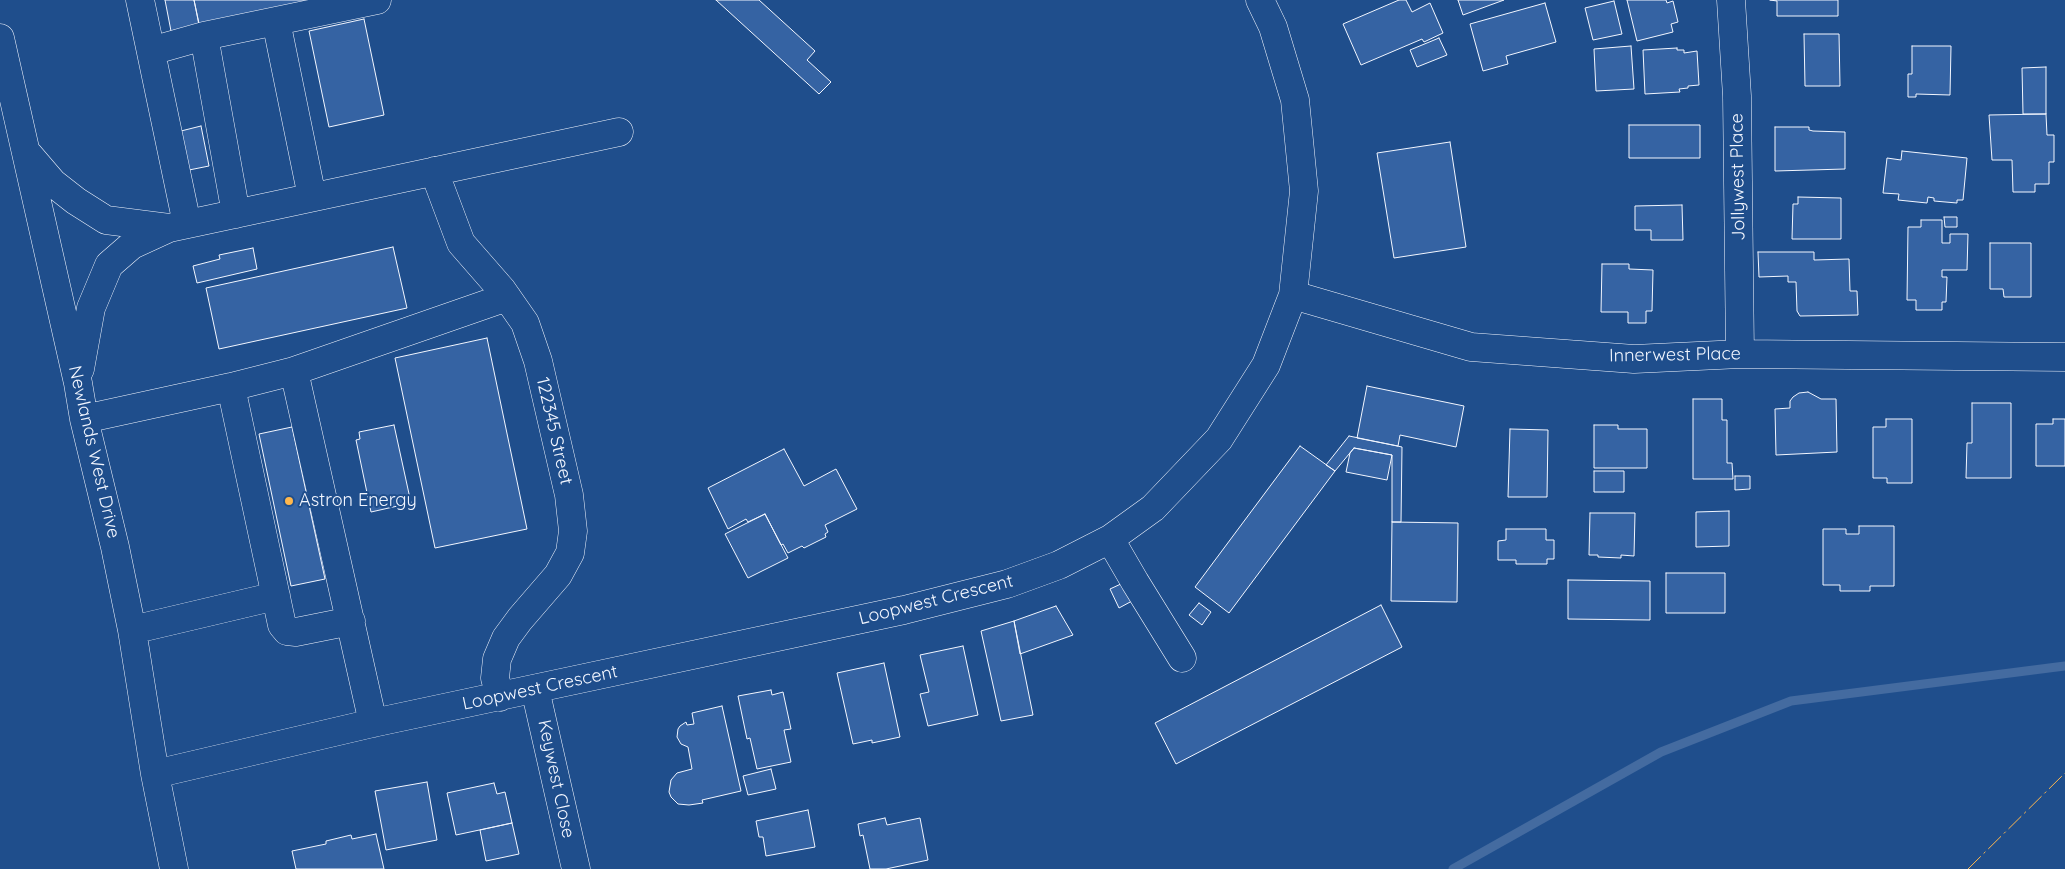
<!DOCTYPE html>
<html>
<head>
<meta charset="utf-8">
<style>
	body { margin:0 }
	canvas { display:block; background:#1f4e8c }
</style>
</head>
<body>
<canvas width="2065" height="869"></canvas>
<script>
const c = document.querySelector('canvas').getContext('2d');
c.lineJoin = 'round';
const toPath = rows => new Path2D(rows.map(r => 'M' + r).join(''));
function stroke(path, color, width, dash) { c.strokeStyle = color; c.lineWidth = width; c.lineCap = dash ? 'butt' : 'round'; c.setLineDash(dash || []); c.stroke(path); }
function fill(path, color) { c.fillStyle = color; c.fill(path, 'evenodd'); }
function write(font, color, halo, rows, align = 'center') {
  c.font = font + ' Quicksand,sans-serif'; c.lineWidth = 4; c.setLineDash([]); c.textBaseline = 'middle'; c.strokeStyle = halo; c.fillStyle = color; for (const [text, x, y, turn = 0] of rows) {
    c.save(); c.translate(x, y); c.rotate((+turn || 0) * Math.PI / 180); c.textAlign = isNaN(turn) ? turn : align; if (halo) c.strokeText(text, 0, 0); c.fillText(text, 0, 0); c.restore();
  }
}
stroke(toPath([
	[1453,869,1661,752,1791,701,2065,666]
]), '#446ba0', 9);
const building = toPath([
	[165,0,194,0,199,25,171,31,165,0],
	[194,0,342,0,200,28,194,0],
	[716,0,759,0,815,51,807,60,831,82,819,94,716,0],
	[1399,0,1406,0,1412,12,1430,3,1443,33,1424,42,1422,39,1361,65,1343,24,1399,0],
	[1458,0,1504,0,1463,15,1458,0],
	[1627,0,1666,0,1667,3,1673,1,1678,22,1671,24,1673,32,1637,41,1627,0],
	[1770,0,1838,0,1838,16,1777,16,1777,1,1770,0],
	[1614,1,1622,34,1593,40,1585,8,1614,1],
	[1545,3,1556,42,1506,56,1508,64,1483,71,1470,24,1545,3],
	[364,19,384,115,329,127,309,31,364,19],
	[1804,34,1839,34,1840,86,1805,86,1804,34],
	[1439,38,1447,55,1417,67,1410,50,1439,38],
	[1631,46,1634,89,1596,91,1594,49,1631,46],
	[1912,46,1951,46,1950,95,1916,94,1916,97,1908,97,1908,74,1912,74,1912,46],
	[1677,48,1677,50,1684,50,1684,53,1697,51,1699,85,1688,86,1688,88,1679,89,1680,92,1645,94,1643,50,1677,48],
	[2046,67,2046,114,2023,114,2022,68,2046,67],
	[2046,114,2047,135,2054,135,2054,162,2049,162,2049,184,2035,184,2035,192,2013,192,2012,160,1992,160,1989,115,2046,114],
	[1629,125,1700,125,1700,158,1629,158,1629,125],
	[201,126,209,166,189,170,181,131,201,126],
	[1775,127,1809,127,1809,130,1813,131,1845,132,1845,169,1775,171,1775,127],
	[1450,142,1466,247,1394,258,1377,153,1450,142],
	[1902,151,1967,158,1963,200,1957,200,1957,203,1934,201,1934,198,1928,197,1927,203,1898,200,1899,194,1883,193,1887,158,1901,160,1902,151],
	[1798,197,1841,198,1841,239,1792,239,1793,204,1798,204,1798,197],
	[1682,205,1683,240,1651,240,1651,230,1635,230,1635,206,1682,205],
	[1944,217,1957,217,1957,227,1945,227,1944,217],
	[1921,220,1942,220,1942,243,1950,243,1950,234,1968,234,1967,270,1942,270,1942,277,1947,277,1946,302,1942,302,1942,310,1916,310,1916,300,1907,300,1908,227,1921,227,1921,220],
	[1990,243,2031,243,2031,297,2004,297,2003,289,1990,289,1990,243],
	[393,247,407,308,219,349,206,288,393,247],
	[253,248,257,269,197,283,193,266,220,259,219,255,253,248],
	[1758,252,1814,252,1814,260,1849,259,1850,291,1857,291,1858,315,1800,316,1797,311,1796,282,1788,282,1788,276,1759,277,1758,252],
	[1602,264,1629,264,1629,269,1653,270,1652,311,1646,311,1646,323,1628,323,1628,312,1601,312,1602,264],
	[487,338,527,529,435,548,395,358,487,338],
	[1367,386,1464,406,1456,447,1400,435,1398,446,1357,438,1367,386],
	[1808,392,1821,399,1836,399,1837,452,1776,455,1775,409,1790,408,1790,401,1793,397,1799,393,1808,392],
	[1693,399,1722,399,1722,420,1727,420,1727,463,1732,463,1733,479,1693,479,1693,399],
	[1972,403,2011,403,2011,478,1966,478,1967,443,1972,443,1972,403],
	[1886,419,1912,419,1912,483,1887,483,1887,478,1873,478,1873,427,1886,427,1886,419],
	[2053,419,2065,419,2065,466,2036,466,2036,424,2053,424,2053,419],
	[394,425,411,503,371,512,356,440,360,439,359,432,394,425],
	[1594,425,1618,425,1618,429,1647,429,1647,468,1594,468,1594,425],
	[292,427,325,579,291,586,259,434,292,427],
	[1510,429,1548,430,1547,497,1508,497,1510,429],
	[1349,436,1402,447,1401,522,1392,522,1392,455,1354,448,1335,471,1326,465,1349,436],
	[1300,446,1335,471,1229,613,1195,587,1300,446],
	[1354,448,1392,455,1387,480,1346,472,1350,453,1354,448],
	[784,449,804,486,836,469,857,509,825,525,828,532,825,534,826,537,804,548,802,546,788,553,783,544,781,545,765,514,748,522,746,519,728,529,708,488,784,449],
	[1594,471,1624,471,1624,492,1594,492,1594,471],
	[1735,476,1750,476,1750,489,1735,490,1735,476],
	[1729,511,1729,546,1696,547,1696,512,1729,511],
	[1590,513,1635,513,1634,556,1621,555,1621,558,1598,557,1598,555,1589,555,1590,513],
	[765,514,788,558,748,578,725,534,765,514],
	[1392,522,1458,523,1457,602,1391,601,1392,522],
	[1859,526,1894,526,1894,586,1870,586,1870,591,1840,591,1840,585,1823,585,1823,529,1846,529,1846,534,1859,534,1859,526],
	[1506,529,1546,529,1546,540,1554,540,1554,559,1547,559,1547,564,1516,564,1516,560,1498,560,1498,541,1506,540,1506,529],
	[1666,573,1725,573,1725,613,1666,613,1666,573],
	[1568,580,1650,581,1650,620,1568,619,1568,580],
	[1123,583,1132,601,1119,608,1110,589,1123,583],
	[1199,603,1211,612,1202,625,1189,615,1199,603],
	[1381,605,1402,647,1176,764,1155,723,1381,605],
	[1056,606,1073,635,1020,654,1014,621,1056,606],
	[1014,621,1033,715,1001,721,981,631,1014,621],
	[963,646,978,715,928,726,920,694,929,692,920,655,963,646],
	[884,663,900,737,872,743,872,740,853,744,837,673,884,663],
	[771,690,772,695,783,692,791,729,784,730,791,762,757,769,750,738,747,739,738,696,771,690],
	[722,706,741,791,702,800,703,803,689,805,678,804,671,797,669,792,671,780,677,773,692,769,688,747,681,744,677,737,678,729,680,726,686,722,687,725,694,724,692,713,722,706],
	[771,769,776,789,748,795,743,776,771,769],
	[427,782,437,840,386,850,375,791,427,782],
	[494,783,497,794,505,792,512,823,456,835,447,793,494,783],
	[808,810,815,847,766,856,763,837,759,837,756,821,808,810],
	[885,818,887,825,920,818,928,860,886,869,870,869,863,835,860,836,858,824,885,818],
	[512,823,519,854,486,861,480,830,512,823],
	[376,834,384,869,296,869,292,851,326,844,326,841,351,835,352,839,376,834]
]);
fill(building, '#3563a3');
stroke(building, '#f2f6ff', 1);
const minor = toPath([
	[140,0,187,224],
	[1731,0,1737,96,1740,354],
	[276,21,312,197],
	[0,38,78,383,84,419,115,547,132,630,155,774,174,869],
	[151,51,204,36],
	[29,155,53,183,76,201,106,220,169,228],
	[434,171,461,243,502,290,525,323,538,361,569,495,573,531,570,553,558,575,520,619,506,638,497,659,495,678,500,697],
	[236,214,204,36,377,0],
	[1293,295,1471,347,1634,359,1740,354,2065,357],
	[80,369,91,308,109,265,132,245,169,228,619,132],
	[294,371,507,297],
	[231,387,294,371,373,723],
	[84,419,231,387,282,625,287,631,296,632,351,621],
	[1110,539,1135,582,1182,658],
	[132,630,276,596],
	[535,689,576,869],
	[155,774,373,723,904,610,1007,584,1059,565,1110,539,1153,508,1219,439,1266,365,1293,295,1304,191,1295,100,1273,27,1260,0]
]);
stroke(minor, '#f2f6ff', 29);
stroke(minor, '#1f4e8c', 28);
stroke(toPath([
	[1968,869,2065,773]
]), '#ffb74d', 1, [18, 4, 2.5, 4]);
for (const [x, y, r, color] of [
	[289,501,5,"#ffb74d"]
]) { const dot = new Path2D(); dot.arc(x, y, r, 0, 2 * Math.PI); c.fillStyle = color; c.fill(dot); stroke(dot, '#1f4e8c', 2); }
write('18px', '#f2f6ff', '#1f4e8c', [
	["Jollywest Place",1738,177,-91],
	["Innerwest Place",1675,355,-1],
	["122345 Street",554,431,77],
	["Newlands West Drive",94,452,77],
	["Loopwest Crescent",936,600,-14],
	["Loopwest Crescent",540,688,-12],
	["Keywest Close",556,779,78]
]);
write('18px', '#f2f6ff', '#1f4e8c', [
	["Astron Energy",299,501]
], 'left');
</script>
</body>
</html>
